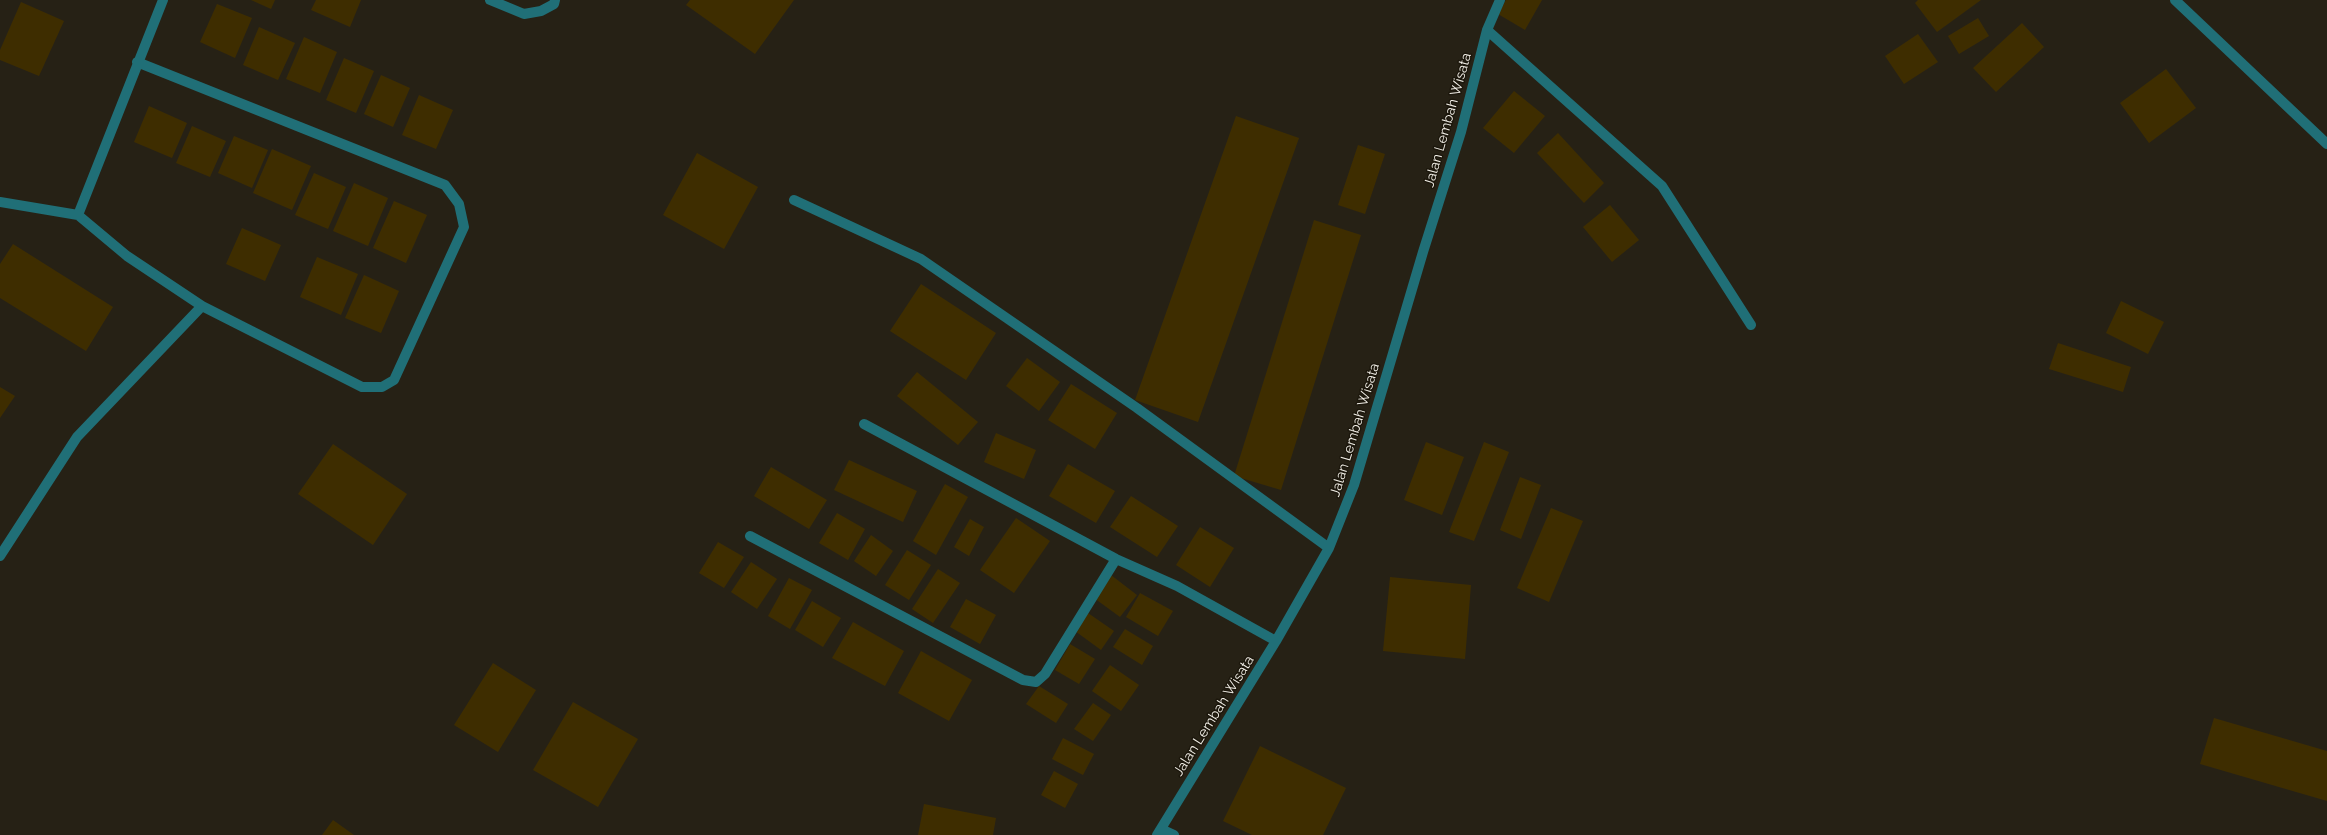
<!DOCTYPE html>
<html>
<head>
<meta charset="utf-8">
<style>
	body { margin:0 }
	canvas { display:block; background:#262115 }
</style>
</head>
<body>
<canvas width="2327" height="835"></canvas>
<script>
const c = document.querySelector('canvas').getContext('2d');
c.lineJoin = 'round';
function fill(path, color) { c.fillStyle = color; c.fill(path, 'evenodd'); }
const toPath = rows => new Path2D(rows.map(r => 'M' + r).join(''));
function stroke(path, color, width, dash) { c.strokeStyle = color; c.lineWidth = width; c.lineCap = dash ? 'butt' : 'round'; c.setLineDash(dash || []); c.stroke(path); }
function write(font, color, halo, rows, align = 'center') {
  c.font = font + ' Raleway,sans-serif'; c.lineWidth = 3; c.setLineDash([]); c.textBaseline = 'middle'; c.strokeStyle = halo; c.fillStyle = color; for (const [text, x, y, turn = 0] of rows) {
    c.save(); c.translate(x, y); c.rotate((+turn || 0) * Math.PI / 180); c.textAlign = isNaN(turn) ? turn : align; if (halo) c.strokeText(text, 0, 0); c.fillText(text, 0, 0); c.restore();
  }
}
fill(toPath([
	[251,0,275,0,271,9],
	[316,0,361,0,350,27,311,10],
	[690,0,794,0,755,54,686,5],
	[1506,0,1542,0,1525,30,1498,14],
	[1918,0,1981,0,1937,32,1915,3],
	[21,2,64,21,39,76,0,60,0,50],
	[217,4,252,18,235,58,200,42],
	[1978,18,1989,36,1959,54,1948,36],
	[2022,23,2044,47,1996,92,1973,68],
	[259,27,295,43,278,80,243,65],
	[1918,34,1938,62,1904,84,1885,56],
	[304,37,337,52,320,93,286,79],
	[344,58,374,71,356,113,326,100],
	[2166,69,2196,108,2149,143,2120,103],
	[381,75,410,88,393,127,364,114],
	[1514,91,1545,116,1514,153,1483,128],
	[419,95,453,110,436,149,402,135],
	[149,106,187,123,172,158,134,142],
	[1236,116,1299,138,1198,422,1135,400],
	[192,126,226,141,210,177,176,163],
	[1558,133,1604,183,1584,203,1537,153],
	[234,136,268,150,252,188,218,173],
	[1358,145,1385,154,1365,214,1338,205],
	[272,149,311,166,292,210,253,193],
	[697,153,758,187,724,249,663,215],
	[314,173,346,187,328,229,295,215],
	[354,183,388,198,368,246,333,231],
	[394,201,427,215,406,263,373,248],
	[1610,205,1639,240,1612,262,1583,227],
	[1314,220,1361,235,1281,490,1234,476],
	[242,228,281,245,265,281,226,264],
	[13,244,113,307,86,351,0,298,0,264],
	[317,257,358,274,341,315,300,297],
	[364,275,399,291,381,333,345,318],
	[921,284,996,333,966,380,890,331],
	[2121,301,2164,322,2148,354,2106,333],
	[2058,343,2131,367,2123,392,2049,369],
	[1027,358,1060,382,1039,411,1006,386],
	[917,372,978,422,958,445,897,396],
	[1071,384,1117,413,1095,449,1048,420],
	[0,387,15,396,0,418],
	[996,433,1036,450,1024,479,984,462],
	[1426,442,1464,457,1442,515,1404,500],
	[1484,442,1509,452,1474,541,1449,532],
	[333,444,407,494,373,545,298,494],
	[849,460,917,491,903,522,834,490],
	[1068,464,1115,491,1096,523,1049,496],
	[771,467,827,500,809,529,754,496],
	[1520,477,1541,485,1521,539,1500,530],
	[945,484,968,497,936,555,913,541],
	[1131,496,1178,526,1157,557,1110,527],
	[1551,508,1583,521,1549,602,1517,588],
	[837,513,865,529,848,560,819,543],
	[1016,518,1050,541,1014,593,980,570],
	[970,519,984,527,969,556,954,547],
	[1200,527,1234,548,1210,587,1176,565],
	[871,535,893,551,876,576,854,561],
	[718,542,744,557,724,588,699,573],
	[907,550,931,565,909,600,885,585],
	[751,562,777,579,757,609,731,592],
	[938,569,960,583,933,623,912,609],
	[1111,575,1137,595,1120,617,1094,598],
	[1390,577,1471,585,1465,659,1383,651],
	[789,578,812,590,790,629,768,616],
	[1140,593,1173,611,1158,636,1126,617],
	[966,599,996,615,980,644,950,627],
	[812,601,841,618,823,647,795,630],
	[1088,613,1114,631,1101,650,1075,631],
	[853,622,904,651,885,686,832,658],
	[1125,629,1153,646,1142,665,1113,647],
	[1070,644,1095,659,1079,684,1055,670],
	[921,651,972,680,949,721,898,693],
	[493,663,536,690,498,752,454,725],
	[1110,665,1139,685,1121,711,1092,691],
	[1039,686,1068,704,1056,723,1026,704],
	[573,702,638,739,598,807,533,770],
	[1093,703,1111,715,1093,741,1074,729],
	[2214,718,2327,751,2327,801,2200,764],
	[1063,738,1094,754,1083,775,1052,759],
	[1260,746,1346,788,1323,835,1252,835,1223,821],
	[1054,771,1078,784,1065,808,1041,795],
	[924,804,996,818,993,835,918,835],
	[333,820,354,835,322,835]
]), '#3e2d00');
stroke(toPath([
	[490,0,524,14,541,11,554,4,555,0],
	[2175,0,2327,144],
	[1487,30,1662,186,1751,325],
	[137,62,445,185,459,204,464,227,394,380,382,387,362,387,202,306],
	[794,200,921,259,1137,408,1329,548],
	[0,202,78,215,127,256,202,306,77,437,0,556],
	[78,215,163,0],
	[864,424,1116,559,1177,586,1276,641],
	[750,536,1023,680,1036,682,1045,674,1116,559],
	[1161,829,1174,835],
	[1157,835,1276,641,1329,548,1354,485,1423,252,1461,132,1487,30,1500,0]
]), '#206f77', 10);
write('14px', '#f5f2ea', '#1c170c', [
	["Jalan Lembah Wisata",1448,120,-74],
	["Jalan Lembah Wisata",1355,430,-73],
	["Jalan Lembah Wisata",1214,716,-58]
]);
</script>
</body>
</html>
